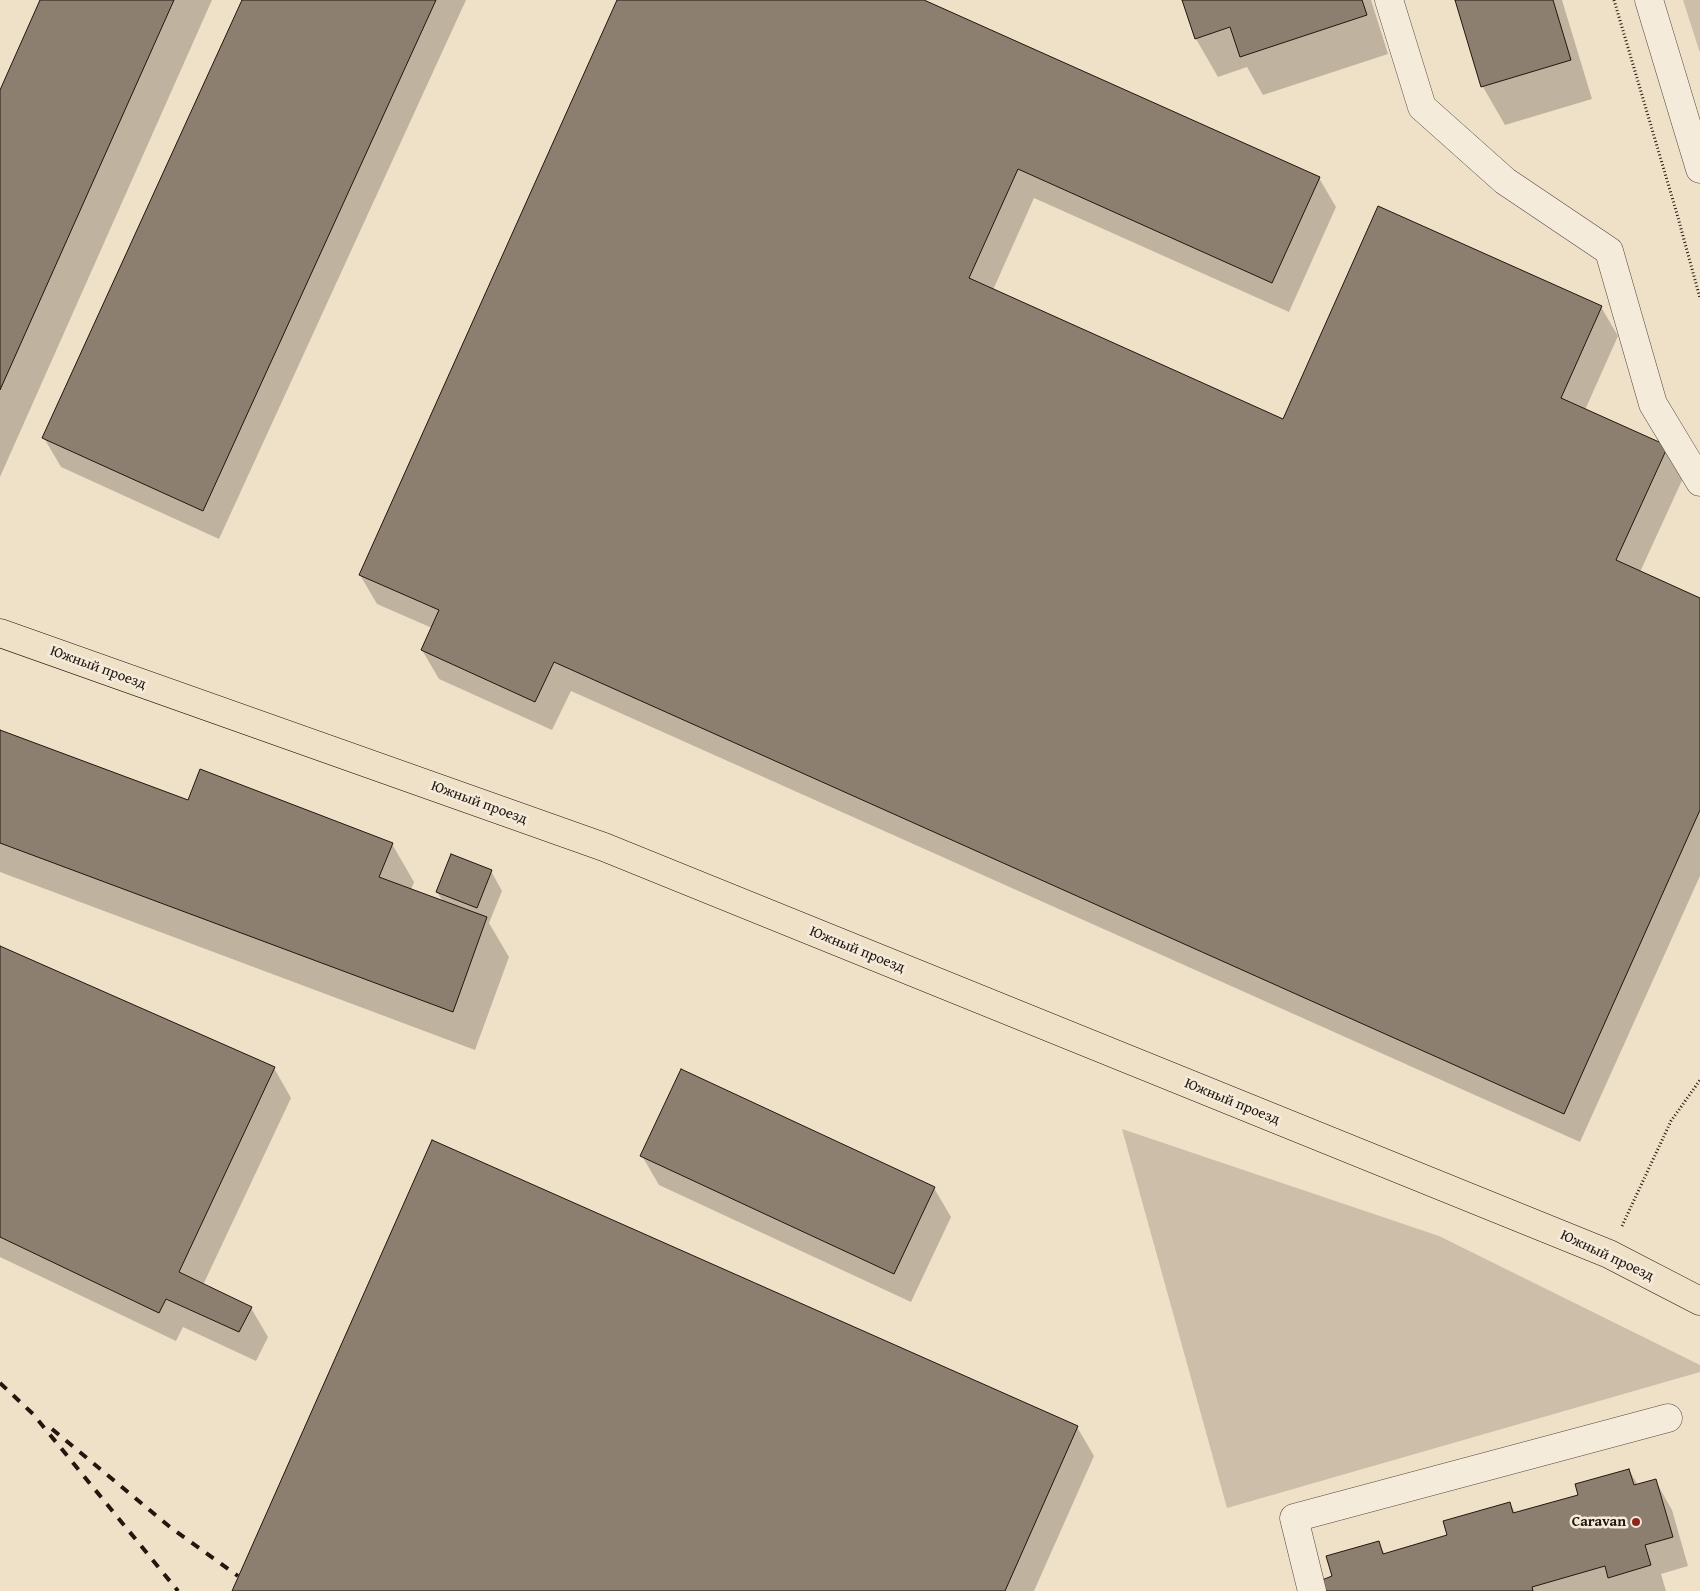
<!DOCTYPE html>
<html>
<head>
<meta charset="utf-8">
<style>
	body { margin:0 }
	canvas { display:block; background:#efe0c8 }
</style>
</head>
<body>
<canvas width="1700" height="1591"></canvas>
<script>
const c = document.querySelector('canvas').getContext('2d');
c.lineJoin = 'round';
function fill(path, color) { c.fillStyle = color; c.fill(path, 'evenodd'); }
const toPath = rows => new Path2D(rows.map(r => 'M' + r).join(''));
function stroke(path, color, width, dash) { c.strokeStyle = color; c.lineWidth = width; c.lineCap = dash ? 'butt' : 'round'; c.setLineDash(dash || []); c.stroke(path); }
function write(font, color, halo, rows, align = 'center') {
  c.font = font + ' "Gentium Book Plus",serif'; c.lineWidth = 5; c.setLineDash([]); c.textBaseline = 'middle'; c.strokeStyle = halo; c.fillStyle = color; for (const [text, x, y, turn = 0] of rows) {
    c.save(); c.translate(x, y); c.rotate((+turn || 0) * Math.PI / 180); c.textAlign = isNaN(turn) ? turn : align; if (halo) c.strokeText(text, 0, 0); c.fillText(text, 0, 0); c.restore();
  }
}
fill(toPath([
	[1683,0,1700,0,1700,53],
	[1122,1129,1439,1236,1700,1365,1700,1372,1227,1508]
]), '#ccbea8');
fill(toPath([
	[41,0,212,0,0,477,0,93],
	[244,0,466,0,219,539,61,467,44,438],
	[619,0,921,0,1319,178,1336,207,1289,312,1034,198,993,290,1283,421,1601,307,1618,336,1585,410,1667,447,1684,476,1640,572,1700,599,1700,876,1580,1142,571,691,552,730,439,679,422,650,432,628,377,604,360,575],
	[1183,0,1371,0,1388,54,1263,95,1247,67,1218,77,1196,39],
	[1457,0,1562,0,1592,99,1505,125,1483,87],
	[0,731,189,802,392,844,414,882,411,890,443,902,437,892,491,871,502,891,489,923,509,957,475,1050,0,872],
	[0,947,274,1068,291,1098,203,1285,251,1308,268,1337,256,1361,183,1327,176,1341,0,1257],
	[642,1156,934,1188,951,1217,911,1302,659,1185],
	[1077,1427,1094,1456,1034,1591,233,1591],
	[1629,1470,1638,1485,1655,1480,1672,1510,1688,1566,1661,1574,1666,1591,1326,1591,1334,1577,1378,1543,1385,1554,1448,1536,1510,1503,1516,1514,1580,1496]
]), '#0003');
const building = toPath([
	[40,0,174,0,0,390,0,90,40,0],
	[242,0,436,0,203,511,42,438,242,0],
	[617,0,924,0,1320,177,1272,283,1018,169,969,278,1283,419,1378,206,1602,306,1561,398,1668,446,1616,560,1700,598,1700,810,1564,1114,554,662,535,702,421,650,439,610,359,575,617,0],
	[1182,0,1362,0,1367,15,1240,57,1230,27,1195,39,1182,0],
	[1455,0,1553,0,1571,60,1481,87,1455,0],
	[0,730,188,800,200,769,393,843,379,877,487,917,453,1012,0,843,0,730],
	[451,854,492,870,477,908,436,892,451,854],
	[0,946,275,1067,179,1272,252,1307,239,1332,166,1299,159,1313,0,1237,0,946],
	[681,1069,935,1187,894,1274,640,1156,681,1069],
	[432,1140,1078,1426,1005,1591,232,1591,432,1140],
	[1629,1469,1634,1485,1656,1479,1673,1537,1645,1545,1651,1565,1608,1578,1605,1566,1532,1587,1533,1591,1325,1591,1322,1580,1332,1576,1326,1556,1379,1541,1383,1554,1447,1535,1443,1521,1510,1502,1513,1513,1578,1495,1575,1484,1629,1469]
]);
fill(building, '#8d7f6f');
stroke(building, '#22160e', 1);
const minor = toPath([
	[1389,0,1422,107,1505,181,1609,251,1653,404,1700,482],
	[1649,0,1700,169],
	[1312,1591,1294,1518,1668,1418]
]);
const major = toPath([
	[0,633,604,847,1609,1254,1700,1301]
]);
stroke(minor, '#55483c', 29);
stroke(major, '#22160e', 29);
stroke(toPath([
	[1614,0,1677,214,1700,298],
	[1622,1226,1671,1121,1700,1080]
]), '#22160e', 3, [1, 2.5]);
stroke(minor, '#f5ebdb', 28);
stroke(major, '#efe0c8', 28);
stroke(toPath([
	[0,1383,33,1414,178,1591],
	[52,1429,170,1527,238,1576]
]), '#22160e', 4, [9, 9]);
for (const [x, y, r, color] of [
	[1636,1522,5,"#8f2418"]
]) { const dot = new Path2D(); dot.arc(x, y, r, 0, 2 * Math.PI); c.fillStyle = color; c.fill(dot); stroke(dot, '#f5ebdb', 2); }
write('15px', '#22160e', '#f5ebdb', [
	["Южный проезд",98,668,20],
	["Южный проезд",479,803,20],
	["Южный проезд",857,950,22],
	["Южный проезд",1232,1102,22],
	["Южный проезд",1607,1256,25]
]);
write('bold 15px', '#22160e', '#f5ebdb', [
	["Caravan",1626,1522]
], 'right');
</script>
</body>
</html>
